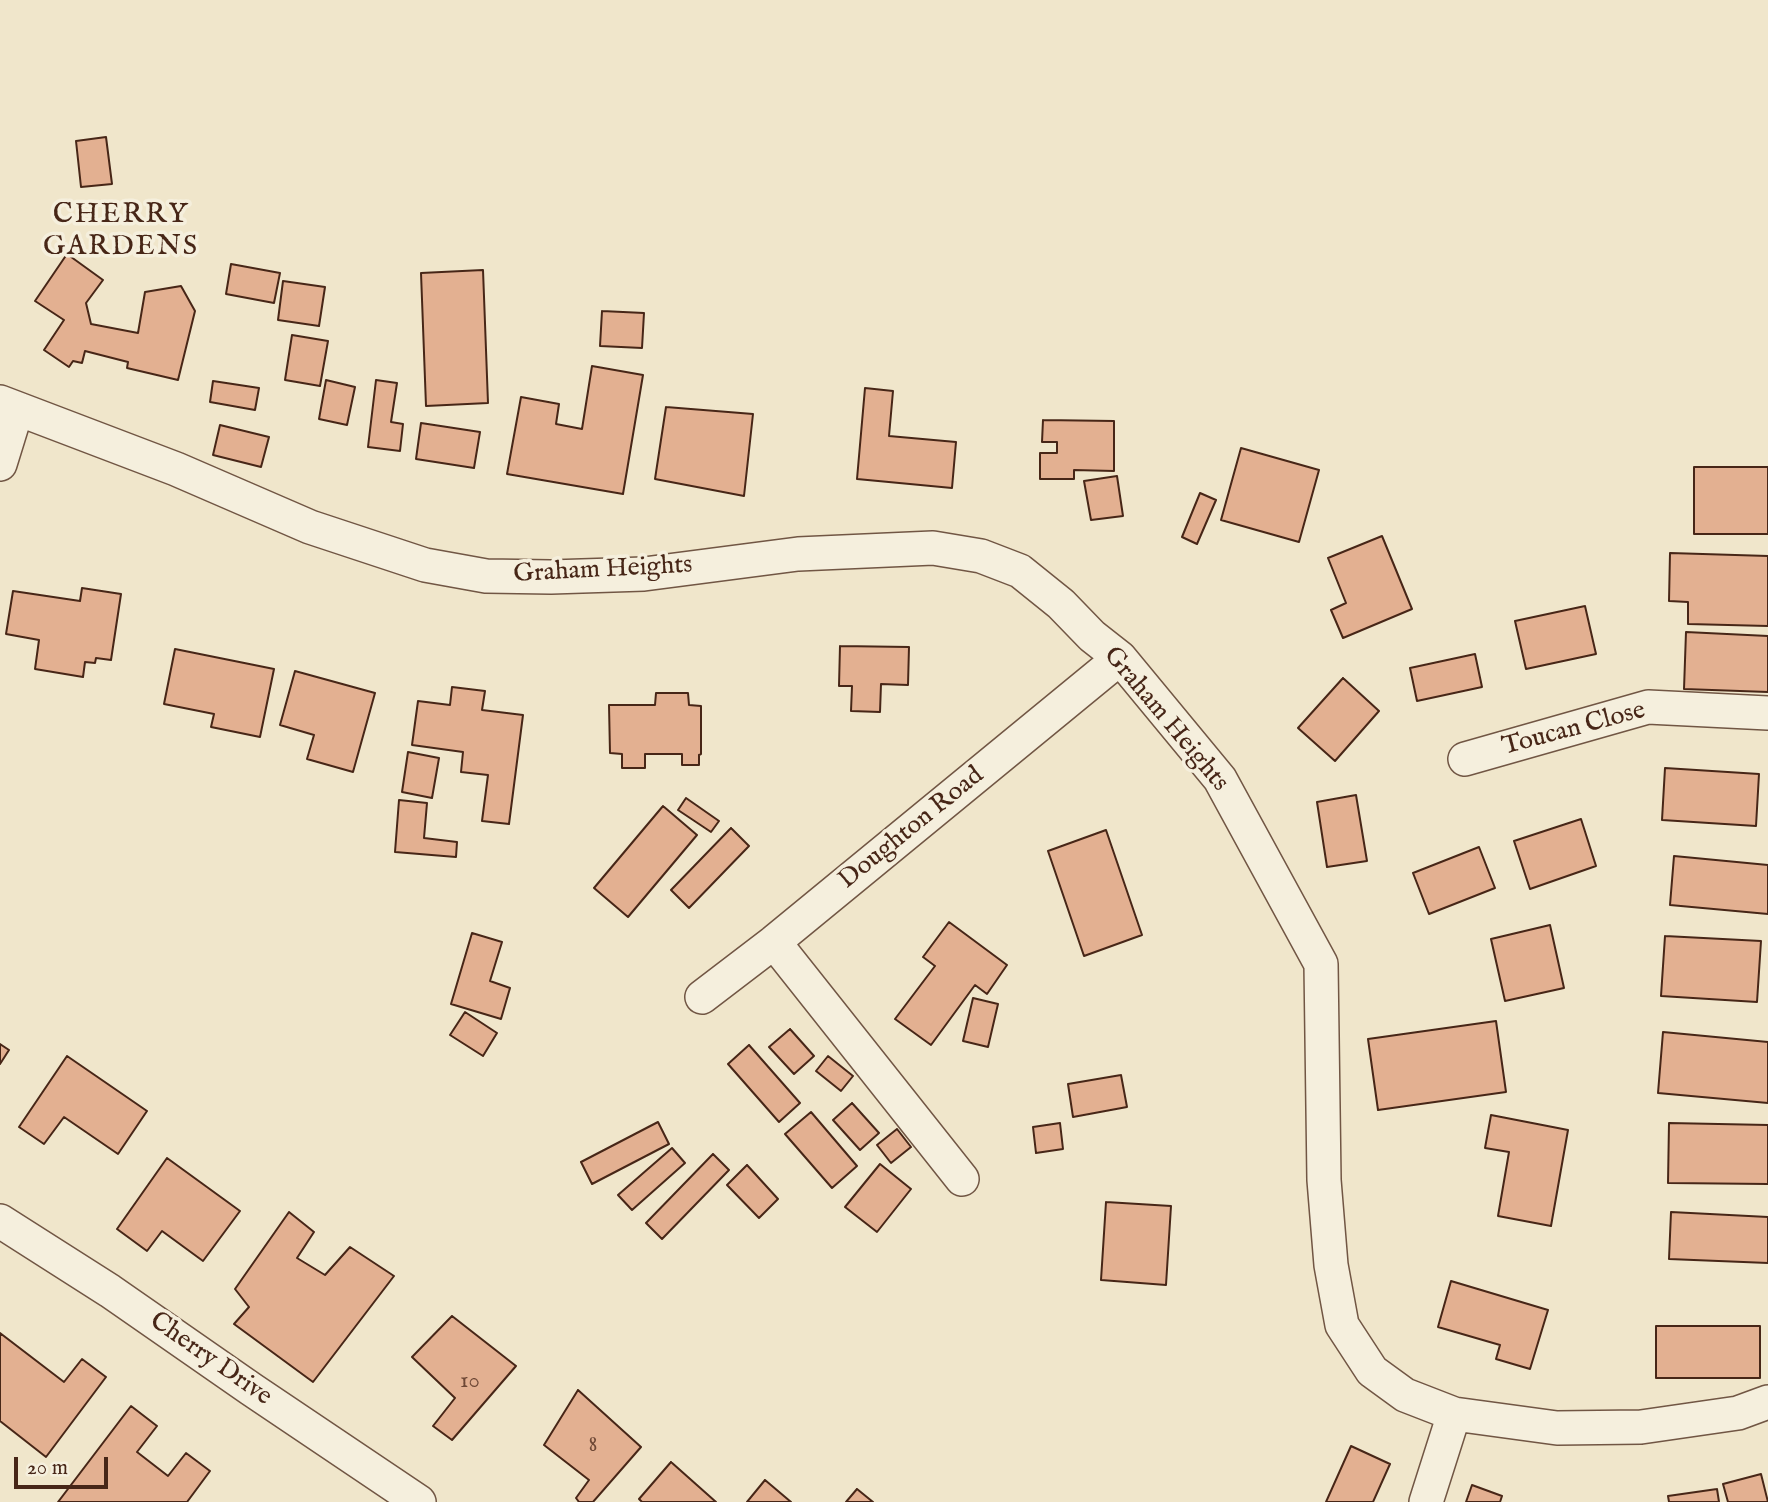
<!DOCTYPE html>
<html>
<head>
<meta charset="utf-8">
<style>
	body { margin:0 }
	#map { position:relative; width:1768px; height:1502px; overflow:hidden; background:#f0e6cb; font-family:"IM FELL English",serif }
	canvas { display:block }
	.scale { position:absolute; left:14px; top:1457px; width:94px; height:32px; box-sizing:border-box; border:4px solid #472617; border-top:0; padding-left:9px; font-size:21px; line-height:24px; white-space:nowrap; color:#472617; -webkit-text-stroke:5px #f5efdd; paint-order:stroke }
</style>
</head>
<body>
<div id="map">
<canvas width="1768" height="1502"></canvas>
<div class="scale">20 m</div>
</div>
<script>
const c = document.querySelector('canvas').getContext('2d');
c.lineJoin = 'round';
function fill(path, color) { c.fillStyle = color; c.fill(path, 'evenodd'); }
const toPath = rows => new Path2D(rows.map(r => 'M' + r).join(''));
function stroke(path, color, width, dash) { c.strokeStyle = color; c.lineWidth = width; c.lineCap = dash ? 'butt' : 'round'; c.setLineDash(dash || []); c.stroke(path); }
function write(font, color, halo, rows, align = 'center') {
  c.font = font + ' "IM FELL English",serif'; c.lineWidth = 7; c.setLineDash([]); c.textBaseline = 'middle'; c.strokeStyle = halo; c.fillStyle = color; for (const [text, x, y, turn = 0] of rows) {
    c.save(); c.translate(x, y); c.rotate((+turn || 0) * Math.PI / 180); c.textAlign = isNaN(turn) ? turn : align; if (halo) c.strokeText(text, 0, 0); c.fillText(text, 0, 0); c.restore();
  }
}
const building = toPath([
	[106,137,112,184,81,187,76,141,106,137],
	[67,254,103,280,86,303,91,324,138,333,145,292,181,286,195,311,178,380,127,368,128,362,85,351,82,363,73,361,69,367,44,350,64,320,35,301,67,254],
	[231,264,280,273,274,303,226,294,231,264],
	[483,270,488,403,426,406,421,273,483,270],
	[283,281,325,287,319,326,278,320,283,281],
	[602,311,644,313,642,348,600,346,602,311],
	[292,335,328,341,320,386,285,380,292,335],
	[592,366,643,375,623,494,507,474,521,397,559,404,556,424,582,429,592,366],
	[326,380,355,387,347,425,319,419,326,380],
	[376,380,397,383,391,422,403,424,400,451,368,447,376,380],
	[213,381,259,388,255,410,210,402,213,381],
	[865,388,893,391,889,436,956,442,952,488,857,479,865,388],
	[666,407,753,414,744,496,655,479,666,407],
	[1043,420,1114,421,1114,471,1074,470,1074,479,1040,479,1040,453,1057,453,1057,442,1042,442,1043,420],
	[421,423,480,432,474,468,416,459,421,423],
	[220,425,269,437,261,467,213,455,220,425],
	[1241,448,1319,470,1299,542,1221,520,1241,448],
	[1694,467,1768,467,1768,534,1694,534,1694,467],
	[1117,476,1123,516,1091,520,1084,481,1117,476],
	[1200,493,1216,500,1197,544,1182,537,1200,493],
	[1382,536,1412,609,1343,638,1331,610,1346,603,1328,558,1382,536],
	[1670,553,1768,556,1768,626,1688,624,1688,602,1669,601,1670,553],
	[82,588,121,594,111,660,96,658,95,663,85,662,83,677,35,669,39,640,6,634,13,591,80,601,82,588],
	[1585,606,1596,654,1526,669,1515,621,1585,606],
	[1686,632,1768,636,1768,692,1684,689,1686,632],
	[840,646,909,647,908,685,881,684,880,712,851,711,852,686,839,686,840,646],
	[175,649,274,669,260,737,211,727,214,714,164,704,175,649],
	[1475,654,1482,687,1417,701,1410,668,1475,654],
	[295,671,375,693,353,772,307,759,314,735,280,725,295,671],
	[1343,678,1379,711,1335,761,1298,728,1343,678],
	[452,687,485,691,482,710,523,715,509,824,482,821,488,775,461,772,463,752,412,745,418,701,450,705,452,687],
	[656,693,688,693,689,705,701,706,701,754,699,755,699,765,682,765,682,754,645,754,645,768,622,768,622,754,610,753,609,705,655,705,656,693],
	[408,752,439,758,432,798,402,792,408,752],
	[1665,768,1759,774,1756,826,1662,820,1665,768],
	[1356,795,1367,861,1327,867,1317,802,1356,795],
	[686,798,719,821,711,832,678,810,686,798],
	[399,800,427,803,424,838,457,842,456,857,395,852,399,800],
	[663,806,697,835,628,917,594,888,663,806],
	[1581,819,1596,866,1530,889,1514,841,1581,819],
	[731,828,749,846,689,908,671,890,731,828],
	[1106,830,1142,935,1084,956,1048,851,1106,830],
	[1479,847,1495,888,1429,914,1413,873,1479,847],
	[1674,856,1768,865,1768,914,1670,905,1674,856],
	[949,922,1007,965,987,994,975,985,931,1045,895,1019,935,966,923,957,949,922],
	[1550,925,1564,988,1505,1001,1491,939,1550,925],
	[472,933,502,942,490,981,510,988,501,1019,451,1004,472,933],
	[1665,936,1761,941,1757,1002,1661,996,1665,936],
	[973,998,998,1004,988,1047,963,1041,973,998],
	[465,1012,497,1033,483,1056,450,1035,465,1012],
	[1496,1021,1506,1092,1378,1110,1368,1039,1496,1021],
	[790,1029,814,1056,794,1074,769,1047,790,1029],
	[1663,1032,1768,1042,1768,1103,1658,1093,1663,1032],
	[0,1044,9,1050,0,1064,0,1044],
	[749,1045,800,1103,779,1122,728,1064,749,1045],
	[67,1056,147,1111,118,1154,64,1117,44,1144,19,1127,67,1056],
	[828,1056,853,1076,841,1091,816,1071,828,1056],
	[1121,1075,1127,1107,1073,1117,1068,1084,1121,1075],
	[852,1103,879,1133,860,1150,833,1120,852,1103],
	[811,1112,857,1166,832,1188,785,1134,811,1112],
	[1491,1115,1568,1130,1551,1226,1498,1216,1509,1152,1485,1148,1491,1115],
	[658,1122,669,1144,592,1184,581,1162,658,1122],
	[1060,1123,1063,1149,1036,1153,1033,1127,1060,1123],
	[1669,1123,1768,1125,1768,1184,1668,1183,1669,1123],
	[897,1129,911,1147,891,1163,877,1145,897,1129],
	[672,1148,685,1163,632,1210,618,1195,672,1148],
	[713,1154,729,1170,662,1239,646,1223,713,1154],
	[167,1158,240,1211,203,1261,162,1231,147,1251,117,1229,167,1158],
	[880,1164,911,1189,877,1232,845,1207,880,1164],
	[747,1165,778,1199,759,1218,727,1185,747,1165],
	[1106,1202,1171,1206,1166,1285,1101,1280,1106,1202],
	[289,1212,314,1232,297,1258,325,1275,350,1247,394,1276,313,1382,234,1324,249,1307,235,1289,289,1212],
	[1671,1212,1768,1217,1768,1263,1669,1259,1671,1212],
	[1451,1281,1548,1310,1530,1369,1496,1359,1500,1345,1438,1327,1451,1281],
	[452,1316,516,1366,452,1440,433,1426,455,1398,412,1357,452,1316],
	[1656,1326,1760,1326,1760,1378,1656,1378,1656,1326],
	[0,1333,64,1382,82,1359,106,1377,46,1457,0,1421,0,1333],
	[578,1390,641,1447,593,1502,579,1502,576,1498,589,1480,544,1445,578,1390],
	[131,1406,157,1426,137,1452,168,1476,186,1453,210,1471,187,1502,58,1502,131,1406],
	[1351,1446,1390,1464,1373,1502,1326,1502,1351,1446],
	[671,1462,716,1502,642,1502,639,1499,671,1462],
	[1761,1474,1768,1502,1728,1502,1723,1484,1761,1474],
	[765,1480,791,1502,747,1502,765,1480],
	[1472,1485,1502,1496,1500,1502,1466,1502,1472,1485],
	[857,1489,873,1502,846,1502,857,1489],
	[1717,1489,1719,1502,1669,1502,1668,1496,1717,1489]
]);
fill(building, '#e3b091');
stroke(building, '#472617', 2);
const street = toPath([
	[0,402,176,469,310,527,425,565,486,576,551,577,644,574,798,554,933,548,981,556,1020,571,1061,604,1092,636,1120,658,1220,779,1321,964,1324,1180,1331,1265,1342,1325,1372,1371,1405,1395,1454,1414,1557,1428,1641,1427,1738,1413,1768,1402],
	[0,464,17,409],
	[1465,759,1648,707,1768,713],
	[774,942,962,1179],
	[702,997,774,942,1120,658],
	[0,1221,110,1291,251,1389,419,1502],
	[1426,1502,1454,1414]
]);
stroke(street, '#715644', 36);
stroke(street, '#f5efdd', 33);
write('23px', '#6e4836', null, [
	["10",470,1382],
	["8",593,1446]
]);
write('26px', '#472617', '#f5efdd', [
	["Graham Heights",603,571,-3],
	["Graham Heights",1165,720,50],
	["Toucan Close",1574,730,-15],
	["Doughton Road",912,829,-39],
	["Cherry Drive",210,1360,35]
]);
c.letterSpacing = '2px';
write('28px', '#472617', '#f5efdd', [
	["CHERRY",121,216],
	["GARDENS",121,248]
]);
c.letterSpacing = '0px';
</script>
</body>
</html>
